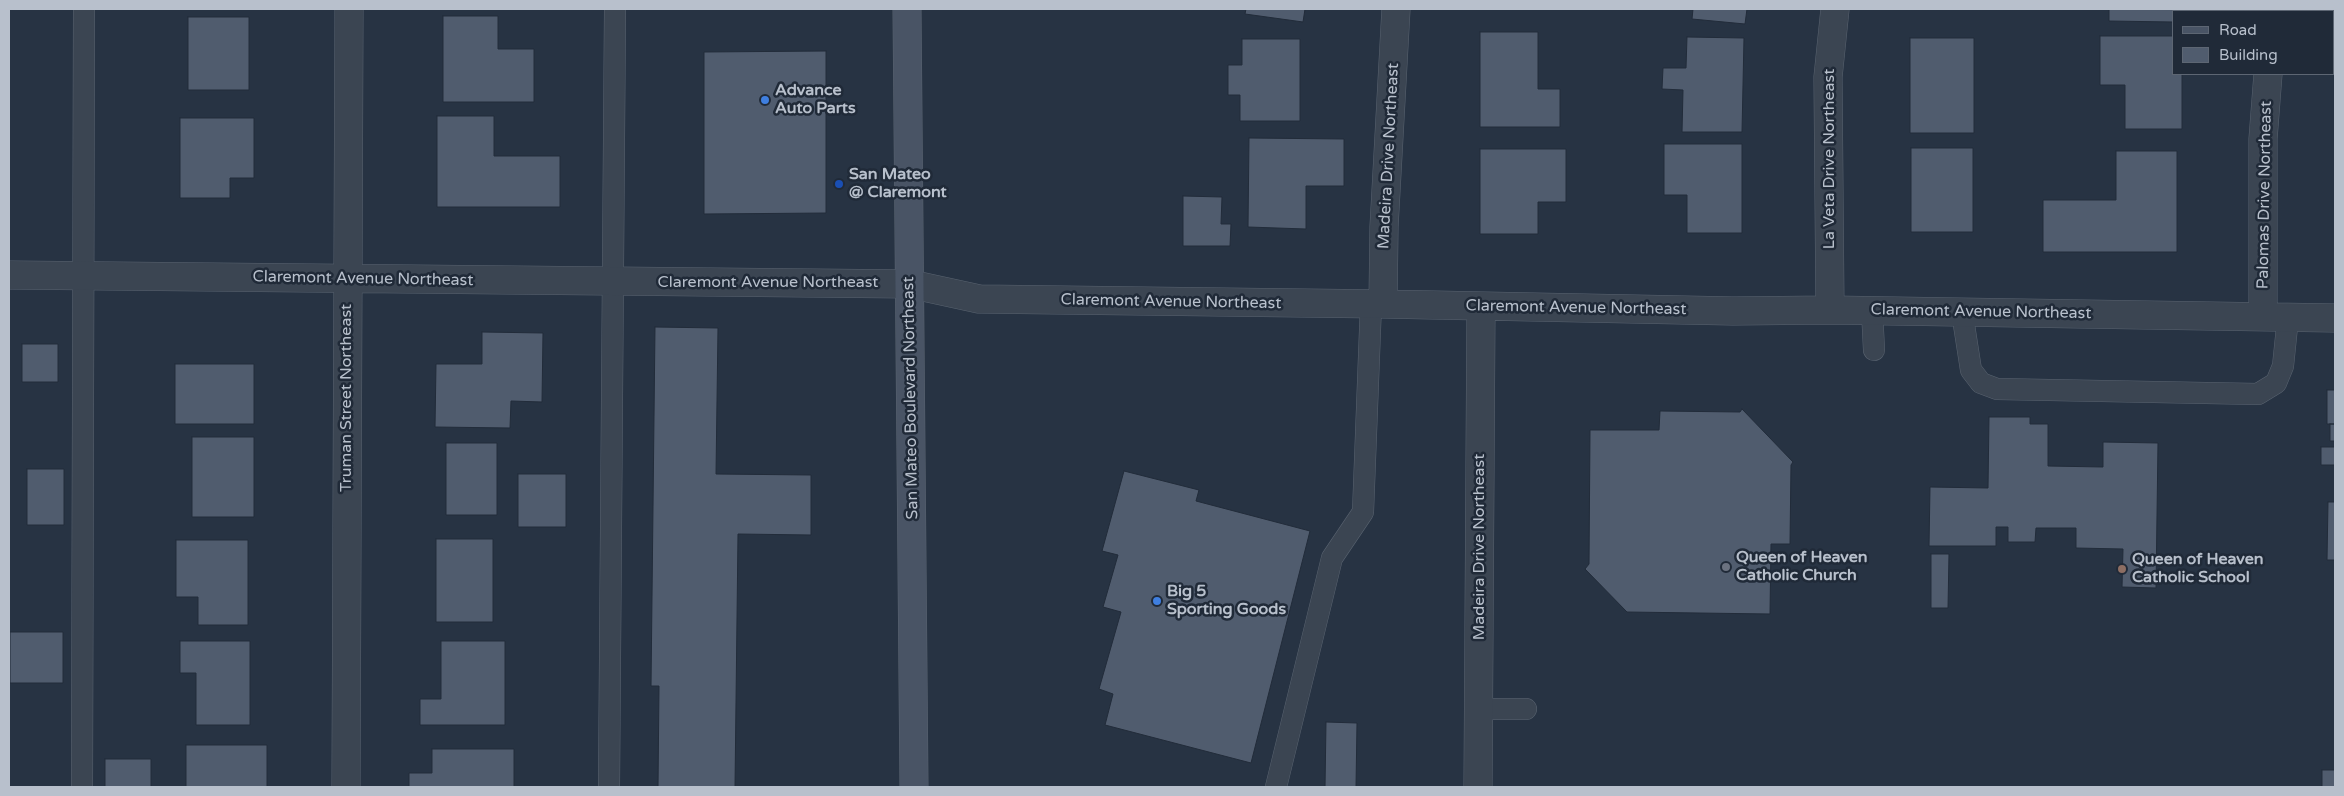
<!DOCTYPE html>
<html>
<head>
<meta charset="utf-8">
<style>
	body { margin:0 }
	#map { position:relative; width:2344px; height:796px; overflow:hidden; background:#273343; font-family:"Varela Round",sans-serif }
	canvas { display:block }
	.frame { position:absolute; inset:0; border:10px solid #b8c0cc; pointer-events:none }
	.legend { position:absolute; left:2172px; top:10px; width:162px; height:65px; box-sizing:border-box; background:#202a38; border:1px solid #5d6673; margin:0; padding:6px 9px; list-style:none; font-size:15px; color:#b8c0cc }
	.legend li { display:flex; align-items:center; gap:10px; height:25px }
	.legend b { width:25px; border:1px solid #5d6673 }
</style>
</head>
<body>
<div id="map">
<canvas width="2344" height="796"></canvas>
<div class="frame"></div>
<ul class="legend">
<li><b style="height:6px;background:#495465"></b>Road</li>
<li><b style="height:14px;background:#505c6e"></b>Building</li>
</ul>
</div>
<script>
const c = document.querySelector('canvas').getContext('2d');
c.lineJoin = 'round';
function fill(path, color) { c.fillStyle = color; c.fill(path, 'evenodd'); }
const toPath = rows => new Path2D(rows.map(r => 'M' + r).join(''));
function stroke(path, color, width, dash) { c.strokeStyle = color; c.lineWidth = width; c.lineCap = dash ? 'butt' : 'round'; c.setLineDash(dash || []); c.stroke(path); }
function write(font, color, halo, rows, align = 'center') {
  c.font = font + ' "Varela Round",sans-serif'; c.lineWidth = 5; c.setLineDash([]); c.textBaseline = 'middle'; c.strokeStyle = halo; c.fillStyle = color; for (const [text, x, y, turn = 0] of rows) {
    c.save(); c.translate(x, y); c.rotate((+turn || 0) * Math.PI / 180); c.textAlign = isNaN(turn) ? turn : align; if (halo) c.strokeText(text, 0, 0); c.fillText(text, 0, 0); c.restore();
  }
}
const building = toPath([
	[1246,9,1305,9,1303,22,1245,14,1246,9],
	[1693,9,1747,9,1745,24,1692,19,1693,9],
	[2109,9,2186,9,2186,11,2173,11,2173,22,2109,21,2109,9],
	[443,16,498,16,498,49,534,49,534,102,443,102,443,16],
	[188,17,249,17,249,90,188,90,188,17],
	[1480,32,1538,32,1538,89,1560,89,1560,127,1480,127,1480,32],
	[2100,36,2173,36,2173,74,2182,74,2182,129,2125,129,2125,85,2100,85,2100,36],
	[1687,37,1744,38,1742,132,1682,132,1683,90,1662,89,1663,68,1686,68,1687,37],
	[1910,38,1974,38,1974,133,1910,133,1910,38],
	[1242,39,1300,39,1300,121,1240,121,1240,95,1228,95,1228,65,1242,65,1242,39],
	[826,51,826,213,704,214,704,52,826,51],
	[437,116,494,116,494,156,560,156,560,207,437,207,437,116],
	[180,118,254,118,254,178,230,178,230,198,180,198,180,118],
	[1249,138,1344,139,1344,186,1306,186,1306,229,1248,227,1249,138],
	[1664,144,1742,144,1742,233,1687,233,1687,195,1664,195,1664,144],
	[1911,148,1973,148,1973,232,1911,232,1911,148],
	[1480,149,1566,149,1566,202,1538,202,1538,234,1480,234,1480,149],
	[2116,151,2177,151,2177,252,2043,252,2043,200,2116,200,2116,151],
	[1183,196,1222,197,1221,224,1231,224,1230,246,1183,246,1183,196],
	[655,327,718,328,716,474,811,475,811,535,738,534,735,787,658,787,659,686,651,686,655,327],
	[482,332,543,333,542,402,511,401,510,428,435,427,436,364,482,364,482,332],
	[22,344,58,344,58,382,22,382,22,344],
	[175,364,254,364,254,424,175,424,175,364],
	[2327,390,2335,390,2335,424,2327,424,2327,390],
	[1742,409,1793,462,1791,465,1790,544,1771,544,1770,614,1627,612,1585,569,1589,564,1590,430,1659,430,1660,411,1740,412,1742,409],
	[1989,417,2030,417,2030,424,2048,424,2048,466,2103,467,2103,442,2158,443,2156,588,2122,587,2123,549,2076,548,2076,528,2036,528,2035,542,2008,542,2008,527,1996,527,1996,546,1929,546,1930,487,1988,488,1989,417],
	[2330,424,2335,424,2335,441,2330,441,2330,424],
	[192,437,254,437,254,517,192,517,192,437],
	[446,443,497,443,497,515,446,515,446,443],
	[2321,447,2335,447,2335,465,2321,465,2321,447],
	[27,469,64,469,64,525,27,525,27,469],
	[1124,471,1199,490,1196,501,1310,531,1251,763,1105,725,1113,694,1099,689,1121,612,1103,607,1118,555,1102,551,1124,471],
	[518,474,566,474,566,527,518,527,518,474],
	[2328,502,2335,502,2335,560,2327,560,2328,502],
	[436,539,493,539,493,622,436,622,436,539],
	[176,540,248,540,248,625,198,625,198,597,176,597,176,540],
	[1931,554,1949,554,1948,608,1931,608,1931,554],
	[10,632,63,632,63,683,10,683,10,632],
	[180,641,250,641,250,725,196,725,196,673,180,673,180,641],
	[441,641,505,641,505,725,420,725,420,699,441,699,441,641],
	[1326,722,1357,723,1356,787,1325,787,1326,722],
	[186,745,267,745,267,787,186,787,186,745],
	[432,749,514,749,514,787,409,787,409,773,432,773,432,749],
	[105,759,151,759,151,787,105,787,105,759],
	[2322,770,2335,770,2335,787,2322,787,2322,770]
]);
fill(building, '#505c6e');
stroke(building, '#222c3a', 1);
const service = toPath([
	[1872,310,1874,350],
	[1962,312,1971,370,1981,383,1997,389,2258,394,2276,383,2283,366,2288,317],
	[1479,709,1526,709],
	[82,787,84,9],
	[609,787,615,9],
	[1276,787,1332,558,1363,512,1371,304]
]);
const minor = toPath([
	[2273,11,2274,9],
	[9,275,910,284,979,299,1383,304,1733,311,1830,310,2335,318],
	[1383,304,1384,227,1396,9],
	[1830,310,1828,77,1835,9],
	[2263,317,2263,139,2268,74],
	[346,787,349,9],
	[1478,787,1481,307]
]);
const secondary = toPath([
	[907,9,914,787]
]);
stroke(service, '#596370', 22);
stroke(minor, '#596370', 29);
stroke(secondary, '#596370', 29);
stroke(service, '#3b4552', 21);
stroke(minor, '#3b4552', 28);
stroke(secondary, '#495465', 28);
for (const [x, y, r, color] of [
	[765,100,5,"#3f7fe0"],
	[839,184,5,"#1a4fb4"],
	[1726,567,5,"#6b7280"],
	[2122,569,5,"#8d6e63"],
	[1157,601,5,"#3f7fe0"]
]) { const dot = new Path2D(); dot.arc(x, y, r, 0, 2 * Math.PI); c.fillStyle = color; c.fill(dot); stroke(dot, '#202a38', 2); }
write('bold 16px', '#b8c0cc', '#202a38', [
	["Advance",775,91],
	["Auto Parts",775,109],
	["San Mateo",849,175],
	["@ Claremont",849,193],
	["Queen of Heaven",1736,558],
	["Catholic Church",1736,576],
	["Queen of Heaven",2132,560],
	["Catholic School",2132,578],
	["Big 5",1167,592],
	["Sporting Goods",1167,610]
], 'left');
write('16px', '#b8c0cc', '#202a38', [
	["Madeira Drive Northeast",1389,156,-87],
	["La Veta Drive Northeast",1830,159,-90],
	["Palomas Drive Northeast",2265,195,-89],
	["Claremont Avenue Northeast",363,279,1],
	["Claremont Avenue Northeast",768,283],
	["Claremont Avenue Northeast",1171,302,1],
	["Claremont Avenue Northeast",1576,308,1],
	["Claremont Avenue Northeast",1981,312,1],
	["Truman Street Northeast",347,398,-90],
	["San Mateo Boulevard Northeast",911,398,-91],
	["Madeira Drive Northeast",1480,547,-90]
]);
</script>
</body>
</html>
